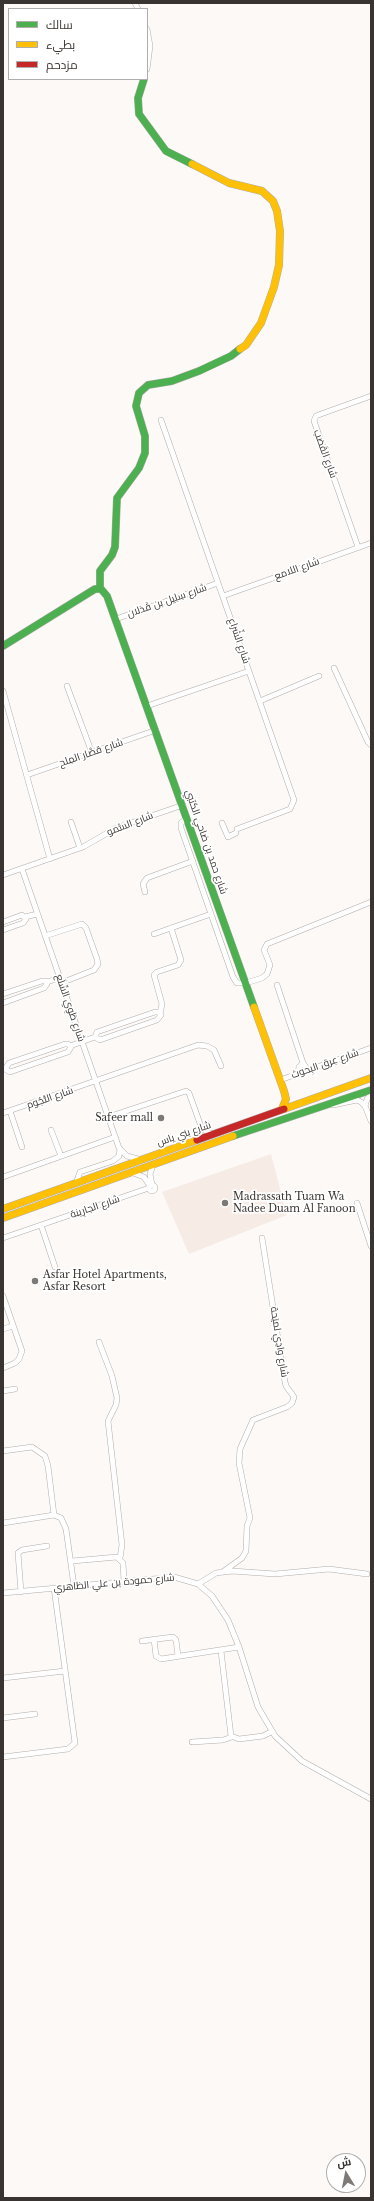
<!DOCTYPE html>
<html>
<head>
<meta charset="utf-8">
<style>
	body { margin:0 }
	#map { position:relative; width:374px; height:2201px; overflow:hidden; background:#fcf9f7; font-family:"Libre Baskerville",Cairo,serif }
	canvas { display:block }
	.frame { position:absolute; inset:0; border:4px solid #393431; pointer-events:none }
	.legend { position:absolute; left:8px; top:8px; width:140px; height:72px; box-sizing:border-box; background:#fff; border:1px solid #b0aead; margin:0; padding:5px 7px; list-style:none; font-size:12px; color:#393431 }
	.legend li { display:flex; align-items:center; gap:8px; height:20px }
	.legend b { width:20px; border:1px solid #b0aead }
	.north { position:absolute; left:326px; top:2153px; width:40px; height:40px; box-sizing:border-box; background:#fff; border:1px solid #b0aead; border-radius:50%; rotate:350deg; font-size:11px; font-weight:700; line-height:16px; text-align:center; color:#393431 }
	.north::after { content:''; display:block; margin:auto; width:14px; height:18px; background:#7d7976; clip-path:polygon(50% 0,100% 100%,50% 72%,0 100%) }
</style>
</head>
<body>
<div id="map">
<canvas width="374" height="2201"></canvas>
<div class="frame"></div>
<ul class="legend">
<li><b style="height:5px;background:#4caf50"></b>سالك</li>
<li><b style="height:5px;background:#ffc107"></b>بطيء</li>
<li><b style="height:5px;background:#c62828"></b>مزدحم</li>
</ul>
<div class="north">ش</div>
</div>
<script>
const c = document.querySelector('canvas').getContext('2d');
c.lineJoin = 'round';
function fill(path, color) { c.fillStyle = color; c.fill(path, 'evenodd'); }
const toPath = rows => new Path2D(rows.map(r => 'M' + r).join(''));
function stroke(path, color, width, dash) { c.strokeStyle = color; c.lineWidth = width; c.lineCap = dash ? 'butt' : 'round'; c.setLineDash(dash || []); c.stroke(path); }
function write(font, color, halo, rows, align = 'center') {
  c.font = font + ' "Libre Baskerville",Cairo,serif'; c.lineWidth = 3.5; c.setLineDash([]); c.textBaseline = 'middle'; c.strokeStyle = halo; c.fillStyle = color; for (const [text, x, y, turn = 0] of rows) {
    c.save(); c.translate(x, y); c.rotate((+turn || 0) * Math.PI / 180); c.textAlign = isNaN(turn) ? turn : align; if (halo) c.strokeText(text, 0, 0); c.fillText(text, 0, 0); c.restore();
  }
}
fill(toPath([
	[271,1154,287,1215,189,1254,162,1192]
]), '#f6ece5');
const street = toPath([
	[135,3,138,9],
	[147,29,150,46,147,69],
	[161,420,294,800,290,809,237,829],
	[358,547,314,421,316,416,321,414,371,396],
	[223,596,371,543],
	[116,619,218,583],
	[334,668,368,742,371,745],
	[67,686,92,753],
	[3,691,50,859],
	[260,701,319,676],
	[147,706,249,671],
	[27,775,156,730],
	[187,818,181,823,181,828,233,977,237,983,246,983,262,978,267,974,270,965,264,950,267,944,371,902],
	[71,822,80,848],
	[222,823,228,837,236,833],
	[22,869,119,1148,127,1156,138,1159],
	[3,875,83,847,116,828,183,805],
	[145,892,143,884,147,878,193,861],
	[25,917,37,914],
	[3,922,22,915,26,919,23,923,3,930],
	[154,934,211,914],
	[45,936,82,924,86,928,97,959,98,964,94,970,61,983],
	[47,982,59,978],
	[277,985,303,1063,308,1070],
	[3,994,42,981,46,981,47,984,44,988,3,1003],
	[155,1012,158,1012,161,1015,157,1020,100,1040,95,1037,97,1032,155,1012],
	[160,1014,162,1004,154,975,157,972,178,965,181,960,171,928],
	[65,1044,68,1044,71,1047,68,1052,10,1072,5,1069,9,1063,65,1044],
	[70,1046,95,1037],
	[298,1073,299,1067,303,1063],
	[280,1080,371,1048],
	[333,1105,357,1100,361,1102,365,1106,371,1121],
	[365,1106,367,1099,371,1095],
	[10,1111,22,1147],
	[3,1113,198,1045,207,1046,214,1050,221,1066],
	[108,1117,186,1091,189,1093,202,1129,212,1134],
	[51,1130,61,1156],
	[133,1173,144,1177,150,1186],
	[3,1177,115,1137],
	[76,1183,80,1172,113,1161,119,1156,120,1149],
	'149 1188a3 3 0 1 1 6 0a3 3 0 1 1-6 0Z',
	[152,1185,150,1174,153,1165],
	[357,1203,371,1246],
	[41,1225,55,1267],
	[3,1238,149,1188],
	[3,1296,22,1351,19,1359,15,1363,3,1368],
	[3,1329,13,1326],
	[99,1342,112,1376,117,1398,116,1405,108,1421,122,1545,120,1558],
	[3,1391,15,1389],
	[3,1451,32,1447,45,1456,48,1466,54,1515],
	[3,1523,54,1515,61,1518,66,1529,74,1586],
	[72,1561,117,1557,123,1563,124,1581],
	[224,1571,242,1558,246,1551,247,1526,250,1518,239,1463,240,1449,253,1420,287,1407,292,1403,294,1397,286,1386,284,1377,262,1238],
	[198,1584,216,1573,232,1571,275,1574,329,1569,367,1574],
	[21,1592,18,1553,22,1550,47,1546],
	[3,1593,174,1577,198,1584,212,1596,228,1620,239,1647,258,1707,275,1736,302,1761,371,1799],
	[154,1639,156,1656,161,1659,239,1647],
	[142,1641,173,1637,176,1640,178,1656],
	[221,1651,231,1736,239,1739,263,1736,271,1732],
	[3,1678,65,1671],
	[3,1718,35,1714],
	[192,1742,223,1740,232,1737],
	[3,1757,68,1749,75,1743,54,1588]
]);
const fast = toPath([
	[144,79,138,98,139,114,166,151,192,164],
	[100,589,100,571,112,555,115,547,117,498,139,468,145,453,145,436,136,406,139,393,148,385,172,381,199,371,231,356,240,349],
	[3,646,95,589,101,589,107,596,254,1007],
	[233,1136,371,1090]
]);
const slow = toPath([
	[192,164,229,183,262,191,273,201,277,211,280,231,279,265,274,287,261,323,246,345,240,349],
	[254,1007,284,1091,286,1099,282,1109],
	[284,1109,371,1078],
	[3,1209,197,1140],
	[3,1218,233,1136]
]);
const jam = toPath([
	[197,1140,284,1109]
]);
stroke(street, '#b1adab', 6);
stroke(fast, '#b1adab', 8);
stroke(slow, '#b1adab', 8);
stroke(jam, '#b1adab', 8);
stroke(street, '#fffefe', 5);
stroke(fast, '#4caf50', 7);
stroke(slow, '#ffc107', 7);
stroke(jam, '#c62828', 7);
for (const [x, y, r, color] of [
	[161,1118,4,"#7d7976"],
	[225,1203,4,"#7d7976"],
	[35,1281,4,"#7d7976"]
]) { const dot = new Path2D(); dot.arc(x, y, r, 0, 2 * Math.PI); c.fillStyle = color; c.fill(dot); stroke(dot, '#fff', 1.5); }
write('10px', '#393431', '#fff', [
	["شارع القَصَب",325,454,70],
	["شارع اللامع",297,569,-20],
	["شارع سِلِيل بن قَذلان",167,601,-19],
	["شارع الشِّراع",239,641,71],
	["شارع قصَّار المِلح",91,753,-19],
	["شارع السُّمو",130,824,-21],
	["شارع حمد بن ضاحي الكتبي",206,842,71],
	["شارع طَوِي السِّلَع",70,1008,71],
	["شارع عِرق البِحوث",325,1064,-19],
	["شارع النُّجُوم",50,1098,-19],
	["شارع بني ياس",184,1134,-19],
	["شارع الجارِينة",95,1207,-19],
	["شارع وادِي لميَحة",279,1342,81],
	["شارع حمودة بن علي الظاهري",114,1583,-5]
]);
write('10px', '#393431', '#fff', [
	["Safeer mall",153,1118,"right"],
	["Madrassath Tuam Wa",233,1197],
	["Nadee Duam Al Fanoon",233,1209],
	["Asfar Hotel Apartments,",43,1275],
	["Asfar Resort",43,1287]
], 'left');
</script>
</body>
</html>
